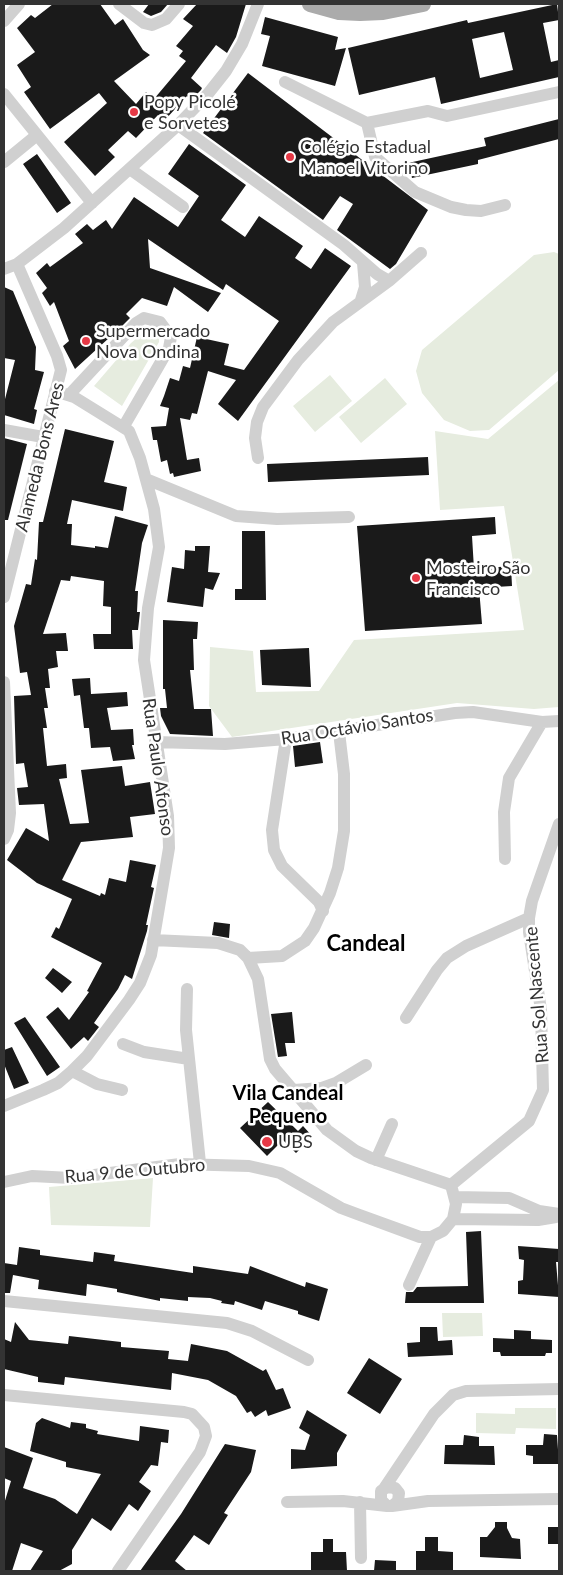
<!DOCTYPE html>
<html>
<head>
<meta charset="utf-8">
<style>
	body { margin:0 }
	#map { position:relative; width:563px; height:1575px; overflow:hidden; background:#fff; font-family:Lato,sans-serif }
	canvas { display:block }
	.frame { position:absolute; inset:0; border:5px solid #333; pointer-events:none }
</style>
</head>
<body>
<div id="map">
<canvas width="563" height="1575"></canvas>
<div class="frame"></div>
</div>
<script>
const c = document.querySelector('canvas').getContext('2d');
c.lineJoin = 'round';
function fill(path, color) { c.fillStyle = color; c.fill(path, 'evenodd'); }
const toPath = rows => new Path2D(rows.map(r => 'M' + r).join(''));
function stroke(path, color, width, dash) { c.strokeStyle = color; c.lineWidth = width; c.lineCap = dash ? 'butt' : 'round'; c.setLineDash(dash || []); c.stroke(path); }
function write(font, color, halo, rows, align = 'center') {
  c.font = font + ' Lato,sans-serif'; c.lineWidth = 5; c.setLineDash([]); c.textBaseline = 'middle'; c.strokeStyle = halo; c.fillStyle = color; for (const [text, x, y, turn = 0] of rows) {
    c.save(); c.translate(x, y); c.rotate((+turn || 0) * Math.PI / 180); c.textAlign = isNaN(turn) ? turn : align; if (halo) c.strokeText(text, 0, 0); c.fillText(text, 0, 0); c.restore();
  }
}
fill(toPath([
	[554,252,559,254,559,370,489,430,470,431,444,420,422,393,416,371,422,350,534,255],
	[149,328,159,333,159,342,122,406,94,386,131,343],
	[330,375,352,401,315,432,293,406],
	[385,378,407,404,361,443,339,417],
	[559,380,559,707,534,709,457,703,232,737,209,706,210,647,253,651,256,692,319,691,354,640,524,630,504,506,440,510,435,431,488,439],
	[153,1178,150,1227,51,1225,49,1187],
	[442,1313,482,1313,483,1336,443,1337],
	[515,1408,556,1408,556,1429,516,1428,515,1434,476,1433,476,1413,515,1414]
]), '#e6ecdf');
fill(toPath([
	[53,4,100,4,115,25,123,19,143,50,150,55,114,81,136,104,146,92,154,99,186,61,179,56,183,51,176,46,193,26,183,19,197,4,246,4,236,37,227,53,216,45,191,78,202,88,201,90,191,100,187,96,164,121,158,115,136,138,128,131,108,150,115,157,95,176,64,142,107,103,99,93,50,129,24,92,31,87,17,65,35,52,17,28,31,15,35,18],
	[149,4,168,4,161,12,151,16,143,12],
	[557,4,559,20,543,23,551,62,559,60,559,77,441,104,435,77,359,95,348,48,467,20,468,23],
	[504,32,513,70,480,78,472,39],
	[265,17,338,37,335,50,346,48,335,86,262,66,270,36,261,34],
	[248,73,428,210,396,264,390,269,337,230,353,204,340,196,323,220,203,133],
	[559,119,559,139,478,160,478,164,412,178,408,163,486,146,484,138],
	[189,144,246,185,221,220,245,237,259,216,303,246,295,258,311,269,325,248,351,266,238,421,218,404,236,380,208,371,197,414,192,413,190,420,180,418,187,460,199,458,201,471,174,477,173,473,170,474,167,460,161,462,157,440,153,440,151,427,166,426,169,408,160,406,164,396,170,378,179,381,183,366,190,368,197,337,229,344,224,365,244,370,279,321,226,284,223,290,148,239,150,268,221,293,208,312,174,287,167,306,142,298,126,314,130,318,121,327,75,369,63,346,69,341,54,302,50,306,42,293,47,288,36,273,47,263,50,267,83,243,75,234,87,224,93,230,106,220,112,229,134,197,178,227,199,196,168,174],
	[37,154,71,203,57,213,23,164],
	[4,287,13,291,36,347,35,370,44,372,34,409,37,410,34,424,4,415,4,403,15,360,4,358],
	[65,429,114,441,104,482,127,487,123,511,72,500,67,524,72,524,71,545,95,548,95,546,108,548,115,516,148,525,142,543,135,591,138,591,137,612,140,612,138,630,132,630,133,649,94,649,93,634,111,634,111,607,103,606,104,581,71,576,70,581,61,580,43,634,66,633,68,651,56,651,58,667,48,669,50,688,45,688,48,708,44,708,47,728,43,728,47,766,66,764,67,778,59,779,70,824,89,823,81,770,122,766,125,786,150,782,155,814,130,817,133,837,81,842,62,880,100,896,101,893,105,895,109,878,126,882,130,860,156,865,151,887,154,888,146,925,148,925,147,931,132,979,125,975,118,989,94,1023,99,1027,88,1041,84,1037,71,1049,46,1017,58,1007,69,1020,89,992,87,991,102,963,51,937,56,927,59,929,72,899,37,883,7,860,26,828,49,841,44,804,19,805,17,788,28,787,24,763,16,764,14,696,31,695,27,672,20,673,14,626,26,584,31,585,35,559,37,560,39,522,43,522],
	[4,438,27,444,8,520,4,520],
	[428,457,429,475,268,482,267,464],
	[495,517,496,534,472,536,474,569,511,566,512,586,479,588,482,624,365,631,357,526],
	[242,531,265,531,266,600,235,600,235,589,242,589],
	[195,546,210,546,208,572,220,573,213,590,205,588,203,607,167,602,172,567,184,569,185,550,195,551],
	[163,620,198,622,197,639,193,639,194,670,190,670,194,709,211,709,213,736,170,734,161,716,160,708,167,708,165,689,163,689],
	[309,648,311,687,262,685,260,650],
	[90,678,91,694,127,692,128,706,107,708,111,730,133,729,134,745,132,745,135,759,113,761,110,747,91,748,89,728,84,728,80,695,74,696,72,679],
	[320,742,323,763,295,767,293,746],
	[214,922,230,924,229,938,212,935],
	[53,968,72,982,62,993,45,978],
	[292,1012,295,1043,285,1043,287,1056,278,1057,271,1014],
	[25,1017,60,1067,47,1076,14,1023],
	[12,1047,29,1083,14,1089,4,1064,4,1050],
	[268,1102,298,1131,303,1126,313,1137,296,1153,283,1140,267,1156,240,1128],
	[481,1231,484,1303,405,1303,406,1292,413,1292,417,1287,468,1286,466,1232],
	[518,1246,559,1249,559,1262,556,1262,559,1297,518,1294,518,1281,523,1280,524,1260,519,1259],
	[19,1247,40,1250,40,1255,93,1262,94,1252,115,1255,114,1261,193,1273,193,1266,248,1274,250,1266,305,1287,306,1282,328,1289,319,1321,298,1314,298,1311,265,1301,262,1310,235,1301,234,1305,221,1303,222,1301,210,1298,188,1297,188,1301,160,1298,160,1301,117,1292,117,1289,87,1284,86,1296,38,1289,39,1280,13,1275,10,1293,4,1293,4,1263,17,1265],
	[15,1322,29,1340,68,1344,69,1336,121,1342,121,1347,169,1351,168,1359,188,1361,191,1344,227,1351,263,1371,266,1369,276,1390,283,1388,291,1408,268,1416,266,1410,255,1417,251,1411,247,1413,236,1396,208,1380,172,1373,171,1390,65,1377,64,1385,38,1382,38,1377,4,1369,4,1339,11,1342],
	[420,1327,437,1327,438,1341,452,1340,453,1355,408,1357,407,1343,420,1342],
	[514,1330,531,1331,531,1339,552,1340,552,1353,546,1353,545,1356,501,1356,500,1352,493,1352,493,1338,514,1339],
	[369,1358,402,1379,380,1414,347,1393],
	[307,1410,347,1435,337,1453,337,1466,291,1469,291,1449,305,1450,310,1435,299,1428],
	[42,1418,70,1428,71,1422,86,1424,86,1428,98,1431,97,1434,139,1441,140,1426,169,1430,168,1443,161,1442,158,1466,151,1465,139,1482,151,1491,138,1511,129,1504,111,1531,92,1518,72,1550,72,1564,59,1571,30,1571,43,1551,21,1543,12,1571,4,1571,4,1504,11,1481,4,1478,4,1447,33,1458,23,1488,55,1499,77,1514,101,1474,66,1467,66,1462,30,1451,36,1423],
	[544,1434,557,1435,559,1464,533,1464,533,1456,526,1455,526,1445,543,1445],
	[464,1435,479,1437,479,1446,494,1446,495,1465,444,1464,445,1445,463,1445],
	[225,1444,256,1450,251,1472,224,1513,228,1515,209,1545,194,1535,175,1561,187,1571,140,1571,181,1514],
	[495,1522,507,1522,507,1528,512,1538,520,1539,521,1559,480,1557,480,1537,487,1537,495,1527],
	[548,1527,559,1527,559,1544,548,1544],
	[425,1537,438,1537,438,1551,453,1552,453,1571,416,1571,416,1551,425,1551],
	[323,1539,333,1539,333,1552,346,1552,347,1571,311,1571,311,1552,323,1552],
	[375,1560,396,1561,396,1571,374,1571]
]), '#1a1a1a');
stroke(toPath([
	[119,4,144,23,152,25,166,19,179,4],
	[4,21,19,4],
	[285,82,367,123,428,111,447,116,559,92],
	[4,94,92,203],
	[367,123,375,157,415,192,451,207,466,210,481,211,505,205],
	[178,125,344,245,377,274,389,281],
	[4,162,37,135],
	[130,169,183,207],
	[4,269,17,264,64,228,178,125,207,95,226,71,242,44,258,4],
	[361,300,365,287,363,263],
	[69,395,136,323,144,318,160,322,171,337,169,348,124,426],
	[4,430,43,437],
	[258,458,255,438,257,422,263,407,298,360,333,322,389,281,421,253],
	[146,479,236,516,277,519,349,517],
	[4,597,61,370,57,356,17,264],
	[4,682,10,813,8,830,4,839],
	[286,739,272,830,274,850,282,866,319,902,323,911],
	[155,742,225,744,286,739,455,713,473,712,542,722,559,721],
	[505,859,504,812,509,778,542,722],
	[153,940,218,943,240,950,248,958,282,956,305,941,314,928,330,893,338,868,344,831,344,774,339,732],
	[248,958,258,979,270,1059,275,1069,327,1130,356,1151,371,1158,451,1185],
	[187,989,186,1030,200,1163],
	[406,1018,437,970,447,958,466,946,529,918],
	[123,1044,144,1052,189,1059],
	[72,1071,97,1084,122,1090],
	[294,1090,322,1088,336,1083,366,1065],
	[4,1106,43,1090,58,1083,72,1071,87,1056,129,1000,140,983,151,955,169,848,168,816,144,660,148,608,159,547,154,509,140,458,129,431,74,397,55,391],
	[376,1160,392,1124],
	[4,1182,32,1176,71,1178,180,1164,249,1166,280,1173,341,1208,357,1214,420,1237,431,1237,443,1231,453,1219,456,1204,451,1185],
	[451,1185,529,1121,543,1090,541,1010,529,932,529,918,532,901,559,824],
	[455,1197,509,1198,539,1211,559,1214],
	[453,1219,538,1220,556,1217],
	[409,1285,431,1237],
	[4,1301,227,1323,252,1331,308,1360],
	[4,1395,184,1412,192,1414,204,1427,206,1436,200,1452,118,1571],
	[383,1490,434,1414,453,1395,466,1391,559,1389],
	[287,1502,343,1501,387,1506],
	[360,1502,361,1558],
	[392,1506,398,1501,399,1493,395,1488,387,1487,381,1491,381,1500,387,1506,392,1506,428,1501,559,1499]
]), '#d0d0d0', 12);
stroke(toPath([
	[310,4,339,12,360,13,383,12,423,4]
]), '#ababab', 16);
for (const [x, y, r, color] of [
	[134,112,5,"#e63946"],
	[290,157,5,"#e63946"],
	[86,341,5,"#e63946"],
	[416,578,5,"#e63946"],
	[267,1142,6,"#e63946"]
]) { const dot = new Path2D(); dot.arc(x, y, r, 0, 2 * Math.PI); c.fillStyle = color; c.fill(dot); stroke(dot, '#fff', 2); }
write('18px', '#333', '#fff', [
	["Popy Picolé",144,102],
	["e Sorvetes",144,123],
	["Colégio Estadual",300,147],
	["Manoel Vitorino",300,168],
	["Supermercado",96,331],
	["Nova Ondina",96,352],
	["Mosteiro São",426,568],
	["Francisco",426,589],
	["UBS",278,1142]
], 'left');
write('18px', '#333', '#fff', [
	["Alameda Bons Ares",40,457,-76],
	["Rua Octávio Santos",357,727,-9],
	["Rua Paulo Afonso",158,767,82],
	["Rua Sol Nascente",537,995,-95],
	["Rua 9 de Outubro",135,1171,-5]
]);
write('bold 20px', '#000', '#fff', [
	["Vila Candeal",288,1094],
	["Pequeno",288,1117]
]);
write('bold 22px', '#000', '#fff', [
	["Candeal",366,944]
]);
</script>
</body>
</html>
